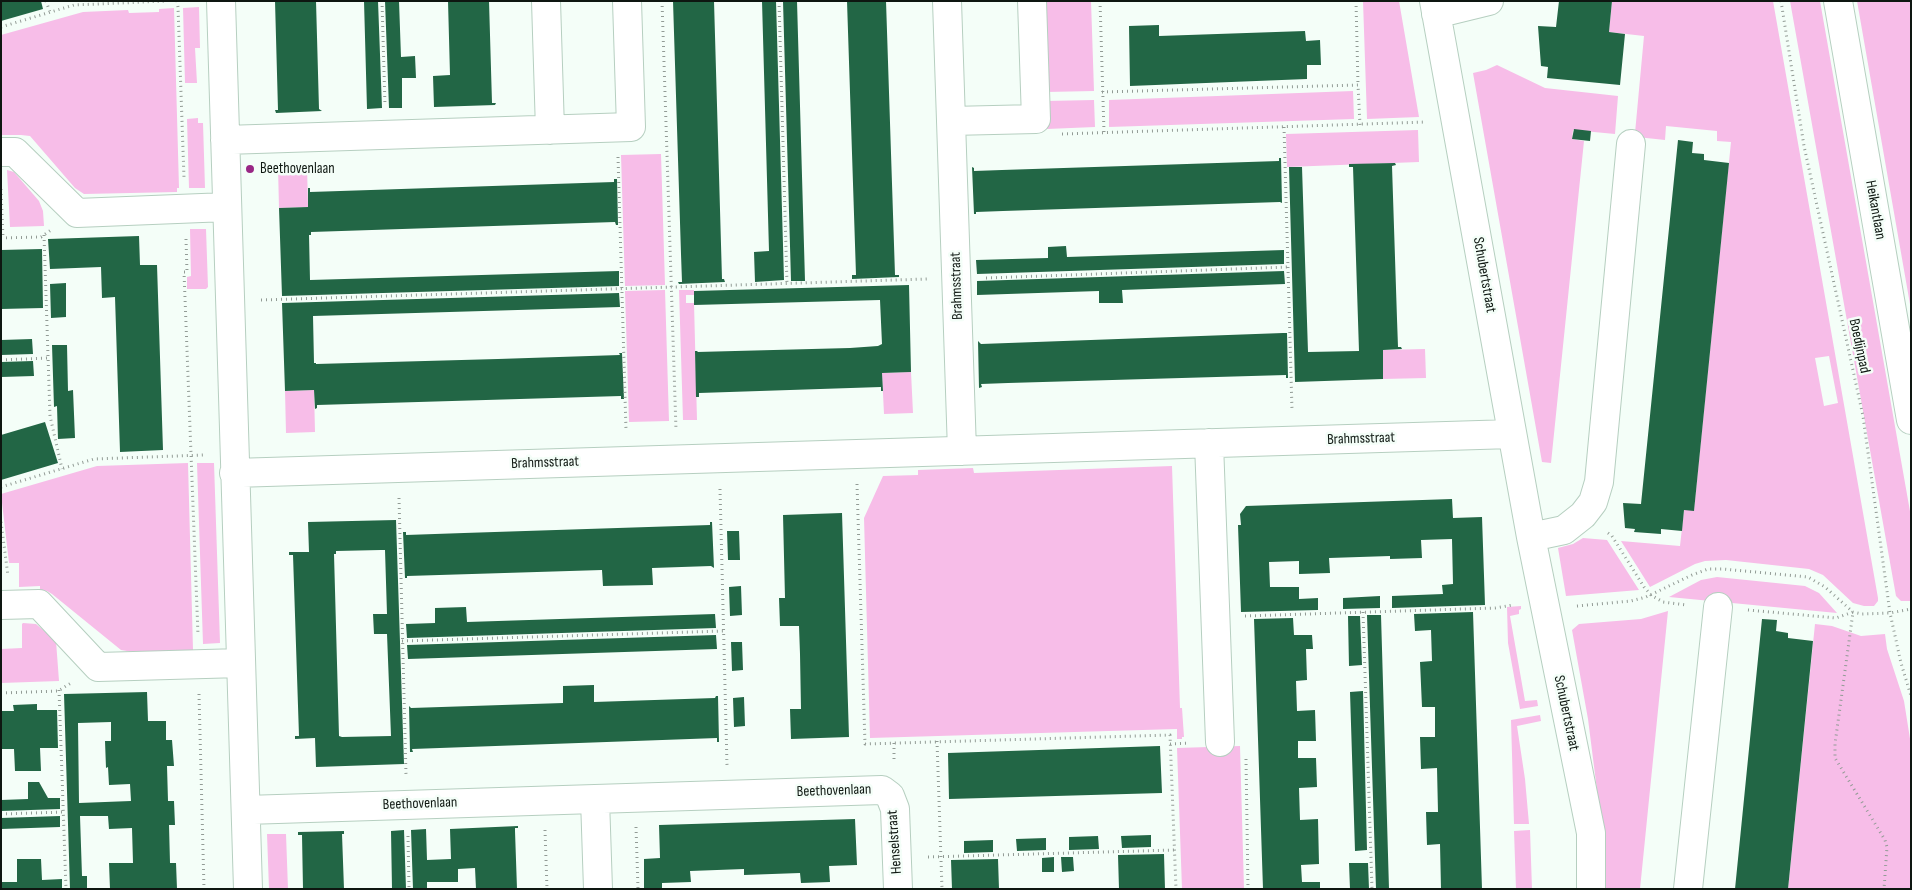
<!DOCTYPE html>
<html>
<head>
<meta charset="utf-8">
<style>
	body { margin:0 }
	#map { position:relative; width:1912px; height:890px; overflow:hidden; background:#f4fef8; font-family:"Sofia Sans Condensed",sans-serif }
	canvas { display:block }
	.frame { position:absolute; inset:0; border:2px solid #0e1711; pointer-events:none }
</style>
</head>
<body>
<div id="map">
<canvas width="1912" height="890"></canvas>
<div class="frame"></div>
</div>
<script>
const c = document.querySelector('canvas').getContext('2d');
c.lineJoin = 'round';
function fill(path, color) { c.fillStyle = color; c.fill(path, 'evenodd'); }
const toPath = rows => new Path2D(rows.map(r => 'M' + r).join(''));
function stroke(path, color, width, dash) { c.strokeStyle = color; c.lineWidth = width; c.lineCap = dash ? 'butt' : 'round'; c.setLineDash(dash || []); c.stroke(path); }
function write(font, color, halo, rows, align = 'center') {
  c.font = font + ' "Sofia Sans Condensed",sans-serif'; c.lineWidth = 5; c.setLineDash([]); c.textBaseline = 'middle'; c.strokeStyle = halo; c.fillStyle = color; for (const [text, x, y, turn = 0] of rows) {
    c.save(); c.translate(x, y); c.rotate((+turn || 0) * Math.PI / 180); c.textAlign = isNaN(turn) ? turn : align; if (halo) c.strokeText(text, 0, 0); c.fillText(text, 0, 0); c.restore();
  }
}
fill(toPath([
	[1043,1,1091,1,1094,91,1046,92],
	[1363,1,1399,1,1419,117,1367,119],
	[1612,1,1773,1,1878,598,1878,601,1874,606,1864,606,1853,603,1823,575,1809,569,1726,560,1705,561,1695,564,1650,587,1621,541,1680,546,1684,510,1694,510,1731,142,1717,141,1717,131,1666,126,1665,140,1637,137,1635,133,1644,36,1609,32],
	[1829,356,1838,403,1824,406,1815,358],
	[1790,1,1820,1,1911,517,1911,601,1901,601,1896,596],
	[1857,1,1911,1,1911,310],
	[199,7,200,48,195,48,197,83,185,83,183,8],
	[174,8,179,188,177,188,177,192,84,194,75,188,30,136,21,135,1,135,1,35,83,12,128,10,129,13,159,12,159,9],
	[1497,65,1545,88,1618,96,1615,134,1573,130,1572,139,1584,141,1551,463,1542,462,1473,73,1486,70],
	[1353,91,1354,119,1109,127,1109,100],
	[1094,100,1095,127,1047,129,1046,101],
	[198,118,198,123,203,123,205,188,189,188,187,119],
	[1418,130,1419,162,1287,167,1286,134],
	[661,154,665,285,625,286,621,155],
	[307,166,308,207,279,208,278,167],
	[7,170,14,172,39,201,43,211,44,226,10,227],
	[190,229,206,229,208,287,206,289,187,289,187,277,191,276],
	[665,290,669,421,629,422,625,291],
	[679,290,694,290,694,295,686,295,686,303,694,303,697,420,683,420],
	[1425,349,1426,378,1383,379,1383,350],
	[911,372,913,413,884,414,882,373],
	[314,390,315,432,286,433,285,391],
	[188,463,193,650,133,652,121,650,52,594,47,591,40,590,40,586,19,587,19,563,9,563,1,494,97,466],
	[197,463,214,463,220,643,203,644],
	[1172,466,1180,708,1182,708,1184,737,1182,737,1182,739,1177,739,1177,729,870,738,864,518,883,476,918,475,918,470,973,468,974,473],
	[1583,538,1607,540,1639,590,1566,596,1558,548,1573,544],
	[1717,577,1805,586,1819,593,1837,613,1669,597,1701,580],
	[1521,606,1521,609,1519,610,1519,614,1510,616,1525,701,1537,700,1538,706,1520,709,1508,643,1507,607],
	[1668,611,1640,889,1602,889,1598,798,1588,719,1572,630,1579,624,1641,619],
	[23,623,36,624,56,641,59,681,1,683,1,649,22,648,22,624],
	[1815,624,1832,626,1861,636,1885,634,1887,649,1904,701,1911,745,1911,889,1788,889],
	[1540,715,1541,721,1517,726,1525,779,1529,824,1514,824,1511,720],
	[1240,746,1244,889,1182,889,1177,748],
	[1530,830,1532,889,1516,889,1514,831],
	[267,834,286,834,288,889,269,889]
]), '#f7bde8');
fill(toPath([
	[1,1,41,1,43,9,1,21],
	[275,1,316,1,319,109,322,111,276,113,275,110,278,110],
	[364,1,378,1,382,108,367,109],
	[385,1,399,1,401,57,415,56,416,78,402,78,402,108,389,108],
	[448,1,489,1,492,103,496,103,495,105,434,107,433,76,450,75],
	[673,1,714,1,722,279,724,279,725,282,679,284,678,282,682,282,681,254],
	[762,1,776,1,784,280,755,282,754,252,769,251],
	[783,1,797,1,805,281,791,281],
	[847,1,886,1,895,275,899,275,899,277,852,279,852,275,856,275],
	[1559,1,1612,1,1609,32,1625,34,1620,85,1547,78,1548,67,1541,66,1538,26,1556,27],
	[1159,25,1159,36,1305,31,1306,41,1320,40,1321,65,1307,65,1307,79,1130,86,1129,26],
	[1574,129,1591,131,1590,141,1572,139],
	[1678,140,1693,142,1692,153,1704,154,1704,160,1729,163,1694,511,1684,510,1682,531,1661,529,1661,534,1634,532,1635,529,1625,528,1623,503,1641,504],
	[1279,158,1281,158,1282,203,1280,202,1003,211,976,212,976,214,974,214,972,167,974,168,974,171,1002,170,1279,161],
	[1395,163,1396,165,1392,166,1397,319,1398,347,1401,347,1402,349,1383,350,1383,379,1295,382,1289,167,1302,167,1308,352,1359,351,1353,167,1349,167,1349,164],
	[614,179,617,179,618,225,616,225,615,222,311,232,311,235,309,235,310,280,619,271,619,286,282,296,279,208,308,207,308,188,310,188,310,192,614,182],
	[139,236,140,265,157,265,163,450,120,452,115,297,102,298,101,267,50,269,48,239],
	[1066,246,1067,257,1284,250,1284,264,977,274,976,260,1048,258,1048,247],
	[42,249,43,308,1,309,1,250],
	[1284,271,1285,284,1122,290,1123,303,1099,303,1099,291,977,295,977,281],
	[66,283,66,317,51,318,50,284],
	[909,285,911,372,882,373,883,391,881,391,881,387,699,393,699,397,696,397,695,351,698,351,697,352,850,348,878,346,882,344,880,300,694,305,694,291],
	[619,293,620,307,313,316,314,363,316,363,316,364,498,359,620,355,619,353,622,353,624,399,621,399,621,396,317,405,317,408,315,409,314,390,285,391,282,303],
	[1283,333,1287,333,1288,378,1286,378,1286,375,1008,383,981,384,982,387,979,388,978,341,981,344],
	[32,339,33,354,1,355,1,340],
	[52,345,67,345,68,391,73,390,75,438,58,439,57,406,54,407],
	[33,361,34,376,1,377,1,362],
	[45,422,58,463,1,480,1,435],
	[1452,499,1453,518,1482,517,1485,605,1392,608,1392,596,1443,594,1442,585,1453,584,1452,539,1421,540,1422,558,1390,559,1390,556,1329,558,1330,573,1299,574,1299,561,1269,562,1270,587,1299,587,1299,599,1318,598,1318,610,1241,612,1238,525,1241,525,1240,514,1246,506],
	[842,513,849,737,791,739,790,709,801,709,800,654,799,626,780,626,779,598,785,598,783,515],
	[396,520,404,764,316,767,315,738,295,739,295,736,299,736,293,555,289,555,289,552,309,552,308,522],
	[381,550,385,550,387,614,373,614,374,634,387,634,391,736,342,737,339,736,334,554,336,554,336,551],
	[710,522,712,522,714,568,711,566,652,568,653,585,603,586,602,570,407,576,407,578,405,578,403,532,406,532,406,535,464,533,710,525],
	[727,531,739,531,740,560,728,560],
	[741,586,742,615,730,616,729,587],
	[1380,596,1380,608,1343,609,1343,598],
	[466,607,467,622,715,614,716,628,407,638,406,624,435,623,435,608],
	[1473,612,1482,889,1441,889,1440,844,1427,845,1426,812,1438,812,1437,768,1421,769,1420,737,1435,737,1435,707,1422,707,1420,662,1432,661,1431,630,1415,631,1414,614],
	[1367,615,1381,615,1389,889,1376,889],
	[1348,616,1360,616,1362,665,1349,666],
	[1293,618,1294,635,1312,635,1313,649,1306,649,1307,680,1296,681,1297,711,1315,710,1316,741,1298,741,1298,758,1316,758,1317,787,1299,788,1300,820,1318,819,1319,864,1301,865,1302,882,1320,882,1320,889,1263,889,1254,619],
	[1762,619,1777,620,1776,631,1788,633,1788,638,1813,641,1788,889,1735,889],
	[716,635,717,649,686,650,408,659,407,645],
	[731,642,742,642,743,670,732,671],
	[594,685,594,702,715,698,716,696,718,696,719,742,717,742,717,738,690,739,412,749,413,752,410,752,409,706,411,708,563,703,563,686],
	[1363,691,1367,850,1355,851,1350,692],
	[147,692,148,721,166,721,166,740,172,740,174,766,167,766,168,801,174,801,175,825,169,825,170,863,176,863,177,889,110,889,109,863,133,863,132,828,109,829,108,816,80,816,82,876,87,876,87,889,70,889,64,694],
	[111,722,111,741,105,741,106,768,108,767,109,785,130,784,131,801,79,803,78,723],
	[744,697,745,726,734,727,733,698],
	[37,704,37,710,57,710,58,748,40,748,41,771,15,771,14,749,1,749,1,711,14,711,13,705],
	[1160,746,1162,793,949,799,948,753],
	[28,782,39,782,48,798,60,798,60,809,1,811,1,800,28,799],
	[60,816,60,827,1,829,1,818],
	[855,819,857,865,829,866,830,882,801,883,800,873,744,875,744,869,690,871,691,882,662,883,662,889,644,889,644,859,660,858,659,825],
	[518,826,518,828,515,828,515,831,517,889,476,889,475,868,458,869,458,882,427,882,427,889,413,889,411,830,426,829,427,860,451,859,450,829],
	[404,830,406,889,392,889,391,831],
	[344,831,344,834,342,834,344,889,303,889,302,835,298,835,298,832],
	[1151,835,1151,847,1122,848,1121,836],
	[1098,836,1099,849,1069,850,1069,837],
	[1046,838,1046,850,1017,851,1016,839],
	[993,840,993,852,964,853,964,841],
	[1164,854,1165,889,1119,889,1118,855],
	[1054,857,1054,872,1042,872,1042,858],
	[1061,857,1073,857,1074,871,1062,872],
	[17,859,41,859,42,880,62,879,62,889,1,889,1,882,17,882],
	[998,859,999,889,952,889,951,860],
	[1349,863,1368,863,1369,889,1350,889]
]), '#226645');
const street = toPath([
	[221,1,248,889],
	[546,1,550,130],
	[947,1,962,451],
	[1434,1,1531,537,1591,833,1591,889],
	[1436,14,1489,1],
	[951,121,1036,119,1032,1],
	[225,140,631,127,627,1],
	[1,152,15,152,77,213,227,207],
	[1209,443,1220,742],
	[234,473,1512,434],
	[1531,537,1564,530,1583,515,1593,502,1599,482,1631,144],
	[1,605,39,604,98,667,241,663],
	[595,799,882,790,890,796,895,809,898,889],
	[246,810,595,799,598,889],
	[1688,889,1718,607]
]);
const secondary = toPath([
	[1838,1,1911,420]
]);
stroke(street, '#b6cfc0', 30);
stroke(secondary, '#b6cfc0', 30);
stroke(toPath([
	[46,1,50,12],
	[177,1,178,7,184,178],
	[382,1,385,106],
	[662,1,676,430],
	[779,1,787,284],
	[1100,1,1104,132],
	[1356,1,1358,85],
	[1781,1,1804,146,1863,416,1890,613,1901,663,1911,696],
	[1,27,74,5,167,1],
	[1102,92,1358,85,1360,125],
	[1284,127,1292,410],
	[1062,134,1426,122],
	[618,157,626,430],
	[1,189,3,238],
	[44,235,50,416,62,469],
	[1,238,41,237,51,230],
	[186,239,187,272,184,272,198,635],
	[986,278,1288,267],
	[261,300,927,279],
	[1,360,48,358],
	[857,484,865,744,1170,735,1176,889],
	[1,487,94,459,204,455],
	[720,489,727,765],
	[399,498,406,775],
	[1,522,8,576],
	[1608,533,1612,536,1644,587,1651,595,1663,602,1687,605],
	[1577,606,1631,601,1646,597,1692,575,1708,569,1723,569,1808,577,1825,587,1853,612,1862,614,1890,613,1911,609],
	[1748,610,1836,618,1853,612,1835,744,1835,758,1885,840,1887,847,1884,889],
	[1363,612,1372,889],
	[1245,616,1495,608,1513,605],
	[402,641,723,631],
	[59,690,66,889],
	[1,693,58,691,71,683],
	[199,694,204,889],
	[937,741,942,889],
	[894,743,894,762],
	[1170,744,1190,743],
	[1246,759,1248,889],
	[1,814,64,812],
	[636,827,638,889],
	[545,830,547,889],
	[408,836,409,889],
	[928,857,1174,850]
]), '#929b95', 3, [1, 4]);
stroke(street, '#fff', 28);
stroke(secondary, '#fff', 28);
for (const [x, y, r, color] of [
	[250,169,5,"#992785"]
]) { const dot = new Path2D(); dot.arc(x, y, r, 0, 2 * Math.PI); c.fillStyle = color; c.fill(dot); stroke(dot, '#f4fef8', 2); }
write('15px', '#0e1711', '#f4fef8', [
	["Beethovenlaan",260,169]
], 'left');
write('15px', '#0e1711', '#f4fef8', [
	["Heikantlaan",1875,210,80],
	["Schubertstraat",1484,275,80],
	["Brahmsstraat",957,286,-92],
	["Boedijnpad",1859,346,78],
	["Brahmsstraat",1361,439,-2],
	["Brahmsstraat",545,463,-2],
	["Schubertstraat",1566,713,78],
	["Beethovenlaan",834,791,-2],
	["Beethovenlaan",420,804,-2],
	["Henselstraat",895,842,-94]
]);
</script>
</body>
</html>
